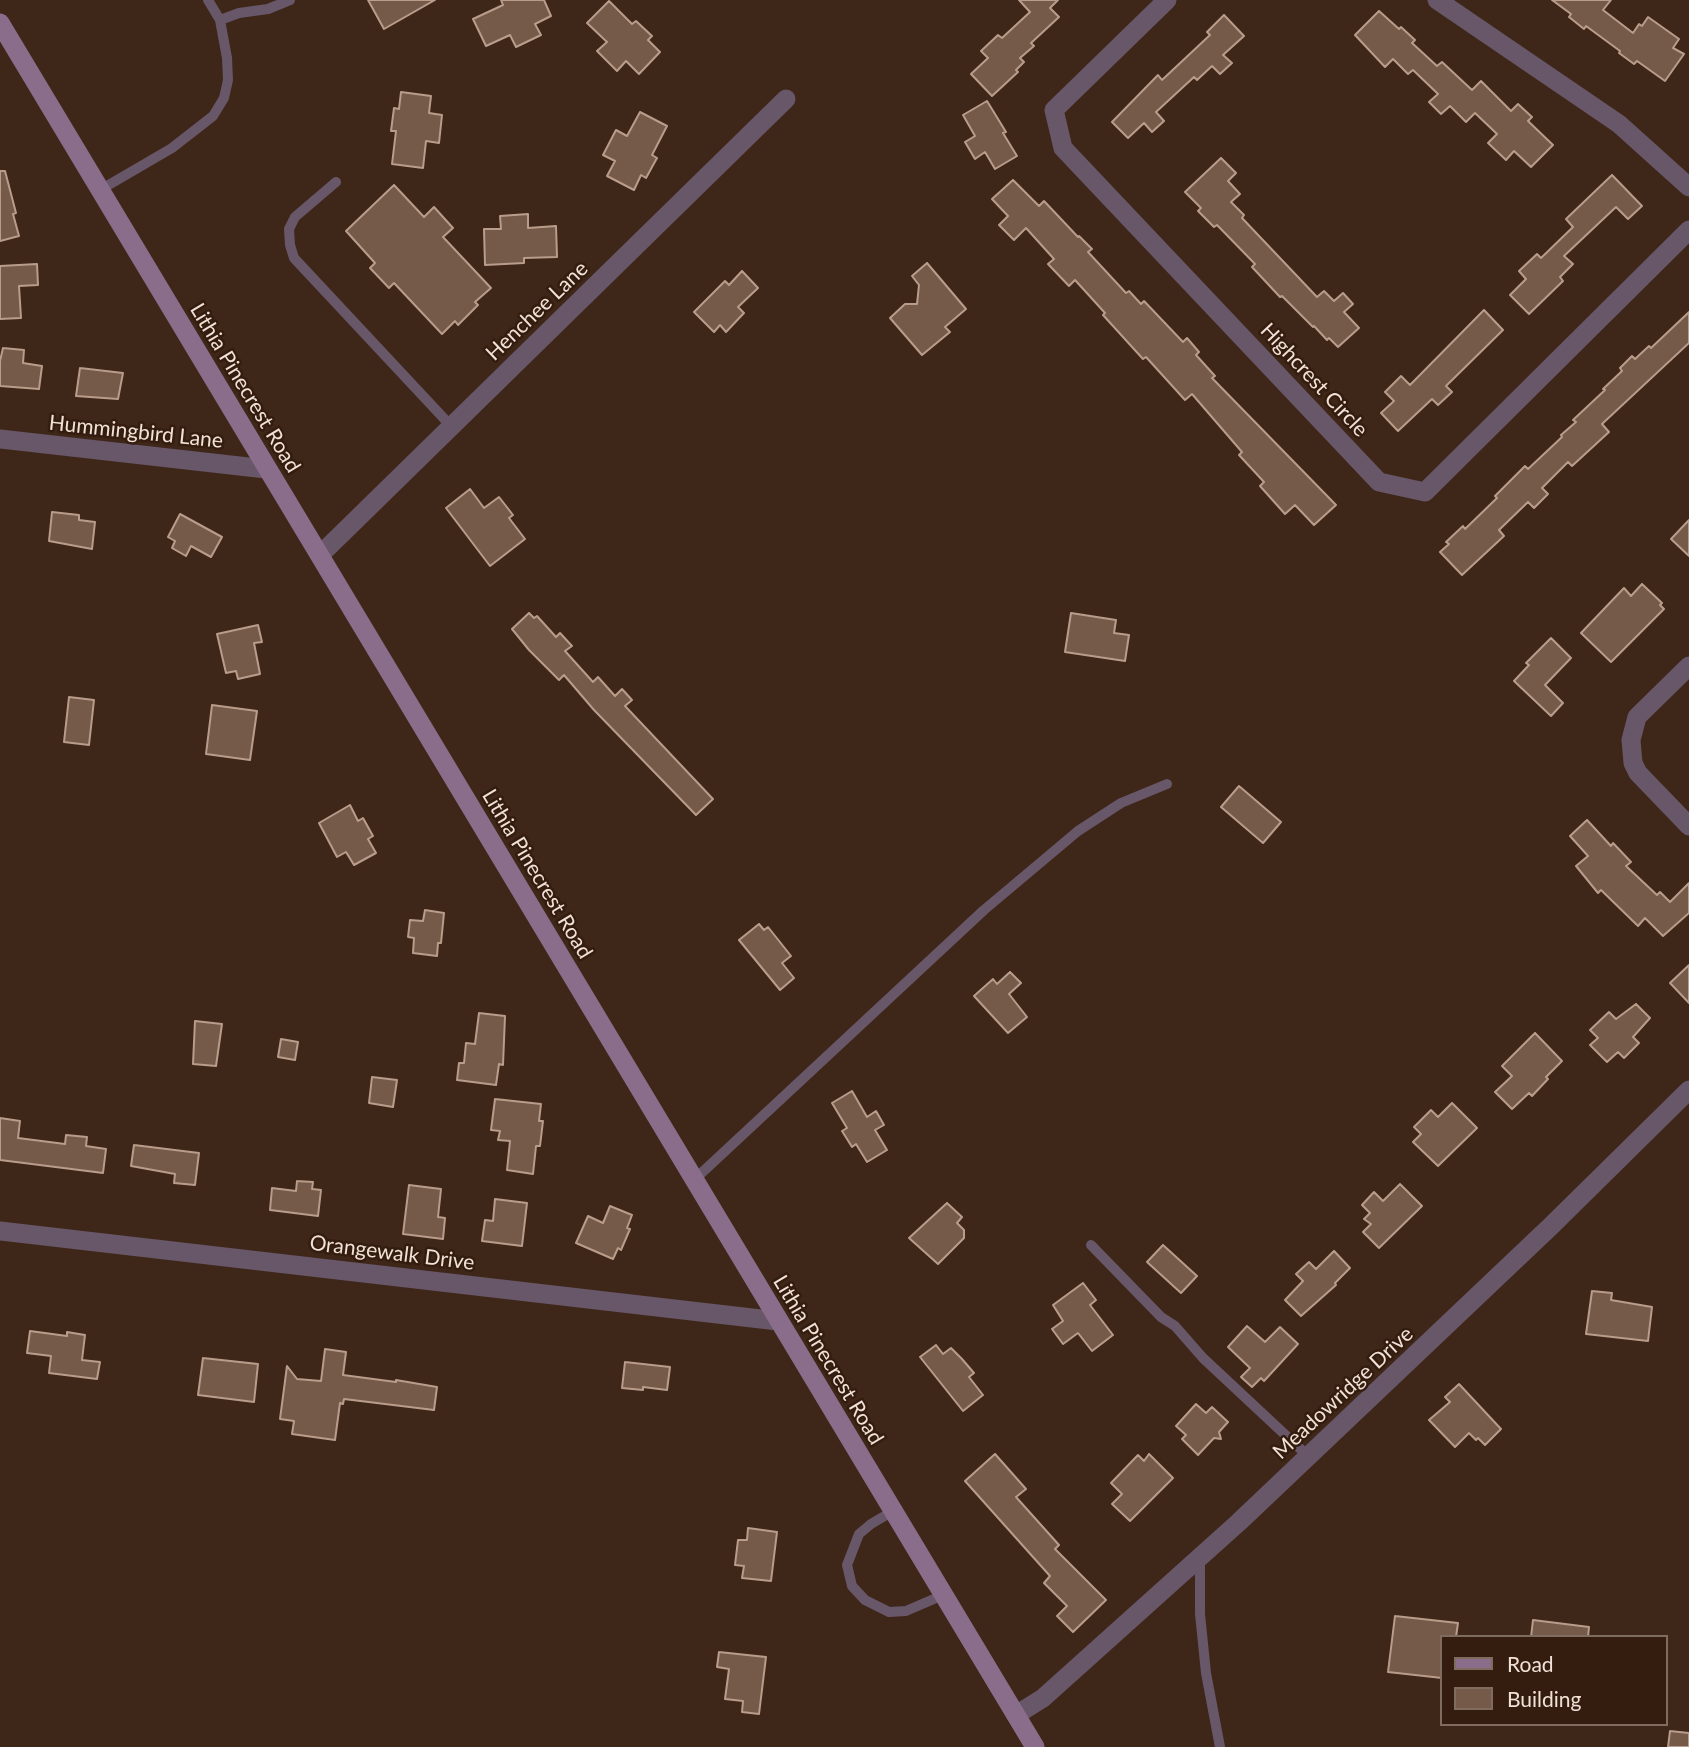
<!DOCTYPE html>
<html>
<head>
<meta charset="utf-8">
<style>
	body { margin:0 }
	#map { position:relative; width:1689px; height:1747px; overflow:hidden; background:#3e2718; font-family:Lato,sans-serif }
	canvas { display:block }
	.legend { position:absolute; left:1440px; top:1635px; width:228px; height:91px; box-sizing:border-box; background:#341d0e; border:2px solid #806b5f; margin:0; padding:9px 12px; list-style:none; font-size:21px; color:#f1e1d8 }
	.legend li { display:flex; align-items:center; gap:14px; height:35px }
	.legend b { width:35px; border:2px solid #806b5f }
</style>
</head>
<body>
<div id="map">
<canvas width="1689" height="1747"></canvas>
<ul class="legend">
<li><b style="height:9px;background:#896d8a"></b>Road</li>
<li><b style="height:19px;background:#755a4a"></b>Building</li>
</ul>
</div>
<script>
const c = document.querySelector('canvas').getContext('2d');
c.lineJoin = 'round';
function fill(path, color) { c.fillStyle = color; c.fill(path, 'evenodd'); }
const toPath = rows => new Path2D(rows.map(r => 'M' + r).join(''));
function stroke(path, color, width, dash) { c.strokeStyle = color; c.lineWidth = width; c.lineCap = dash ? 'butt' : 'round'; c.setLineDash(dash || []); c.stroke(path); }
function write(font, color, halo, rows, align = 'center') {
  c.font = font + ' Lato,sans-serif'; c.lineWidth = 5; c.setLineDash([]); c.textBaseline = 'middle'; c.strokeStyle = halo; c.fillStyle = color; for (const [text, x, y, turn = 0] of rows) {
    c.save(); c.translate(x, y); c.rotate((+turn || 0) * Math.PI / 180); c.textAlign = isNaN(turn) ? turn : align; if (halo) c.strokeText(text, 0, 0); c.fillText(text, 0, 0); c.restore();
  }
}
const building = toPath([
	[368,0,435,0,384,29,368,0],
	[501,0,544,0,551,16,535,24,541,35,516,47,510,35,486,46,473,19,503,5,501,0],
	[1019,0,1058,0,1050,8,1059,17,1031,43,1034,46,1020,58,1024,62,1016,70,1018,72,992,96,971,74,988,58,981,51,998,35,1002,38,1030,12,1019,0],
	[1552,0,1611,0,1603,10,1633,33,1639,24,1642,26,1648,17,1679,39,1673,48,1684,54,1665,81,1637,61,1634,64,1619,53,1620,51,1586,26,1584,29,1569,17,1571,14,1552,0],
	[609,1,632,24,636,21,652,36,648,40,660,52,639,74,626,61,617,71,597,51,607,42,587,23,609,1],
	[1379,11,1399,29,1401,27,1415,40,1412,43,1437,66,1442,62,1472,90,1481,81,1511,111,1518,104,1532,117,1528,121,1553,145,1531,167,1514,151,1506,160,1488,143,1497,134,1475,113,1466,122,1450,106,1441,114,1429,102,1438,94,1413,70,1408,74,1393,59,1385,67,1355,35,1379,11],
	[1224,15,1244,36,1223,55,1232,63,1220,74,1212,66,1197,80,1194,77,1156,112,1164,121,1152,132,1144,123,1128,138,1112,122,1158,75,1162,80,1210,35,1207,32,1224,15],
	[401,92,431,96,429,113,442,115,439,143,426,141,423,168,392,164,396,131,391,131,394,108,399,109,401,92],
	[987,101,1006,132,1003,133,1017,156,995,169,985,152,975,159,965,142,975,136,963,115,987,101],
	[640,112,667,126,652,155,657,158,646,178,641,175,634,190,607,176,615,161,603,155,616,130,627,136,640,112],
	[1221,158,1236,173,1228,181,1240,194,1231,202,1244,215,1242,218,1317,297,1324,291,1334,301,1343,293,1353,304,1344,312,1359,328,1338,347,1329,338,1327,340,1314,326,1313,327,1282,296,1280,297,1252,267,1255,264,1217,225,1214,227,1198,211,1201,208,1185,192,1221,158],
	[0,171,5,171,16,213,13,214,19,236,0,241,0,171],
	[1612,175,1642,206,1628,219,1616,207,1564,256,1573,264,1560,277,1563,281,1529,314,1510,295,1526,279,1519,271,1537,254,1541,258,1573,227,1566,219,1612,175],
	[1013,180,1039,206,1044,201,1078,237,1079,236,1092,249,1088,252,1126,293,1129,291,1141,304,1144,301,1183,342,1187,338,1199,352,1196,355,1215,376,1212,378,1336,505,1314,525,1295,505,1285,514,1260,486,1264,482,1239,455,1242,452,1192,394,1185,400,1146,357,1143,359,1103,315,1105,313,1075,280,1069,286,1048,264,1054,259,1026,228,1014,240,999,225,1008,216,992,199,1013,180],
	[394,185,424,217,434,207,453,228,443,237,491,288,475,302,478,305,458,325,455,321,442,334,394,283,389,288,370,268,375,263,346,231,394,185],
	[528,214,528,228,556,226,557,257,524,258,524,263,485,265,484,229,501,229,500,216,528,214],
	[927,263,966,309,945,327,950,332,922,355,890,318,905,304,917,304,919,285,912,276,927,263],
	[37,264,38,285,19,286,21,318,0,319,0,266,37,264],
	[742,271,758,288,738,307,744,313,726,332,720,325,714,332,694,312,725,281,729,285,742,271],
	[1484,310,1503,330,1446,386,1452,392,1438,405,1432,399,1398,431,1381,413,1394,401,1385,392,1401,376,1410,385,1484,310],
	[1689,312,1689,343,1602,424,1609,432,1572,466,1568,462,1542,488,1548,494,1534,508,1528,502,1499,530,1504,536,1462,575,1440,552,1449,544,1446,542,1463,526,1465,529,1497,498,1495,496,1525,466,1528,469,1562,437,1561,435,1576,422,1573,420,1605,390,1603,389,1622,371,1620,368,1632,356,1635,359,1649,346,1651,348,1689,312],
	[3,348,24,350,23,363,42,366,39,389,0,386,0,361,3,348],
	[80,368,123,373,118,399,76,396,80,368],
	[470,489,484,508,499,497,513,515,509,518,525,539,490,566,446,508,470,489],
	[52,512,79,515,79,520,95,522,92,549,49,541,52,512],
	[180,514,222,537,211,557,191,546,186,556,172,548,175,541,168,537,180,514],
	[1689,520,1689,556,1671,539,1689,520],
	[1642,584,1662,603,1660,605,1664,609,1611,662,1581,633,1624,588,1631,596,1642,584],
	[529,613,534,618,537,616,556,637,560,633,572,646,565,651,593,682,598,677,615,696,622,689,632,700,625,706,713,799,696,815,594,710,564,675,559,680,529,650,512,629,529,613],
	[1071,613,1116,620,1114,633,1129,635,1125,661,1065,652,1071,613],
	[258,625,262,642,254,643,260,674,238,679,236,671,226,673,217,634,258,625],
	[1551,638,1571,658,1545,685,1563,703,1551,716,1514,681,1529,665,1526,663,1551,638],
	[69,697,94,700,89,745,64,742,69,697],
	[212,705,257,711,250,760,206,754,212,705],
	[1239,786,1281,822,1263,843,1221,807,1239,786],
	[350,805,358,821,363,818,373,836,368,839,376,853,354,865,346,852,337,857,319,823,350,805],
	[1587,820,1611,846,1613,843,1631,862,1626,866,1657,895,1660,892,1670,902,1689,883,1689,913,1663,936,1645,918,1638,926,1601,890,1598,893,1576,866,1588,856,1570,836,1587,820],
	[425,910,444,913,441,943,438,943,437,956,413,953,414,938,408,937,410,920,423,921,425,910],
	[759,924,764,930,768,927,791,956,782,963,794,978,780,990,739,940,759,924],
	[1689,965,1689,1003,1670,983,1689,965],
	[1010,972,1021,983,1009,994,1027,1017,1008,1033,974,996,993,979,997,984,1010,972],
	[1636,1004,1650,1018,1633,1037,1639,1043,1624,1058,1618,1052,1607,1062,1590,1045,1598,1038,1590,1030,1609,1012,1616,1019,1636,1004],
	[479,1013,505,1016,503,1065,499,1064,496,1085,457,1080,459,1063,464,1063,466,1043,475,1044,479,1013],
	[195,1021,222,1024,216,1066,193,1064,195,1021],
	[1535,1033,1562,1061,1546,1077,1548,1079,1532,1096,1529,1093,1512,1109,1495,1092,1512,1076,1502,1066,1535,1033],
	[281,1039,298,1042,295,1060,278,1057,281,1039],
	[372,1077,397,1080,393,1107,369,1103,372,1077],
	[852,1091,867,1117,876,1111,884,1125,875,1130,887,1150,867,1162,856,1144,852,1147,842,1131,847,1128,832,1103,852,1091],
	[495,1099,541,1104,539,1121,543,1121,540,1146,536,1146,533,1174,507,1170,510,1141,498,1140,500,1131,491,1130,495,1099],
	[1452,1103,1477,1128,1438,1166,1413,1142,1421,1134,1414,1127,1431,1110,1438,1117,1452,1103],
	[0,1118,20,1121,18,1138,65,1144,66,1135,87,1137,86,1146,106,1149,103,1173,0,1160,0,1118],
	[134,1145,199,1153,195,1185,174,1183,175,1174,131,1166,134,1145],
	[297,1181,313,1182,312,1189,321,1190,318,1216,270,1210,272,1188,296,1191,297,1181],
	[1400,1184,1422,1206,1379,1248,1363,1232,1371,1224,1364,1219,1370,1213,1362,1205,1374,1192,1383,1201,1400,1184],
	[409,1185,441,1189,438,1217,445,1218,443,1239,403,1234,409,1185],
	[495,1199,527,1203,522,1246,482,1241,485,1220,493,1221,495,1199],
	[947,1203,962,1217,957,1223,964,1230,964,1238,938,1264,909,1238,947,1203],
	[610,1206,632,1215,627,1228,630,1229,621,1250,618,1248,613,1259,576,1243,588,1216,603,1223,610,1206],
	[1163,1245,1197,1276,1181,1293,1147,1262,1163,1245],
	[1334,1251,1350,1268,1335,1283,1336,1285,1301,1316,1285,1300,1303,1281,1296,1274,1309,1262,1316,1269,1334,1251],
	[1083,1283,1096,1300,1090,1305,1113,1335,1092,1351,1078,1333,1063,1344,1052,1329,1063,1321,1053,1305,1083,1283],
	[1592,1291,1612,1293,1611,1300,1652,1307,1648,1341,1586,1334,1592,1291],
	[1247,1326,1265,1342,1280,1327,1298,1344,1264,1381,1261,1378,1252,1387,1241,1377,1250,1368,1228,1347,1247,1326],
	[30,1331,67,1336,67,1332,85,1335,82,1360,100,1362,97,1379,49,1373,51,1356,27,1353,30,1331],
	[936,1345,943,1354,951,1348,962,1359,974,1373,969,1377,983,1395,963,1411,920,1357,936,1345],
	[325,1349,346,1352,343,1375,396,1382,396,1380,437,1387,434,1410,344,1399,343,1404,340,1403,335,1440,292,1434,294,1421,280,1419,287,1366,297,1379,321,1381,325,1349],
	[203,1358,258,1364,254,1402,198,1395,203,1358],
	[625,1362,670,1367,667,1390,643,1387,643,1390,622,1388,625,1362],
	[1459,1384,1501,1429,1485,1445,1478,1438,1476,1440,1469,1433,1455,1447,1429,1420,1450,1402,1445,1397,1459,1384],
	[1196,1404,1206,1413,1212,1407,1228,1422,1219,1432,1221,1439,1214,1438,1198,1455,1182,1439,1186,1435,1176,1426,1196,1404],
	[995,1454,1026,1489,1016,1497,1059,1545,1055,1549,1106,1600,1073,1632,1057,1616,1067,1606,1044,1583,1050,1576,965,1481,995,1454],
	[1149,1454,1173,1478,1130,1521,1112,1504,1122,1494,1111,1483,1138,1455,1144,1461,1149,1454],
	[748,1528,777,1532,771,1581,742,1578,744,1566,735,1565,738,1540,747,1540,748,1528],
	[1395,1616,1458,1623,1456,1637,1442,1637,1442,1678,1388,1672,1395,1616],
	[1533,1620,1589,1627,1588,1637,1531,1637,1533,1620],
	[719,1652,766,1657,759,1714,742,1712,743,1701,725,1699,729,1669,717,1667,719,1652],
	[1670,1731,1689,1733,1689,1747,1668,1747,1670,1731]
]);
fill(building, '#755a4a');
stroke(building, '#b99c8a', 2);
stroke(toPath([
	[220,20,239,13,268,9,290,0],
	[336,182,295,217,289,229,290,245,294,258,451,426],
	[100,190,172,148,213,116,224,98,228,80,227,58,220,20,208,0],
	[694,1180,984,910,1078,831,1121,803,1167,784],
	[1091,1245,1161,1317,1175,1326,1203,1358,1309,1457],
	[893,1511,871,1524,859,1534,847,1565,852,1586,865,1600,889,1612,906,1611,943,1595],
	[1200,1558,1200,1614,1206,1673,1220,1747]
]), '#685669', 10);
stroke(toPath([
	[1167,0,1054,110,1063,148,1379,482,1425,492,1689,230],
	[1437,0,1619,124,1689,187],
	[0,439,266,469],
	[320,555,786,99],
	[1689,666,1637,717,1631,740,1633,763,1638,773,1689,826],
	[0,1231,778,1321],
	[1016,1715,1043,1698,1239,1522,1551,1226,1689,1090]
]), '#685669', 19);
stroke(toPath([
	[0,23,1035,1747]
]), '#896d8a', 19);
write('21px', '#f1e1d8', '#341d0e', [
	["Henchee Lane",537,311,-44],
	["Highcrest Circle",1314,380,47],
	["Lithia Pinecrest Road",245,388,59],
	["Hummingbird Lane",136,432,6],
	["Lithia Pinecrest Road",537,874,59],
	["Orangewalk Drive",392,1253,7],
	["Lithia Pinecrest Road",828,1360,59],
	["Meadowridge Drive",1343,1393,-43]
]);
</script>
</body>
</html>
